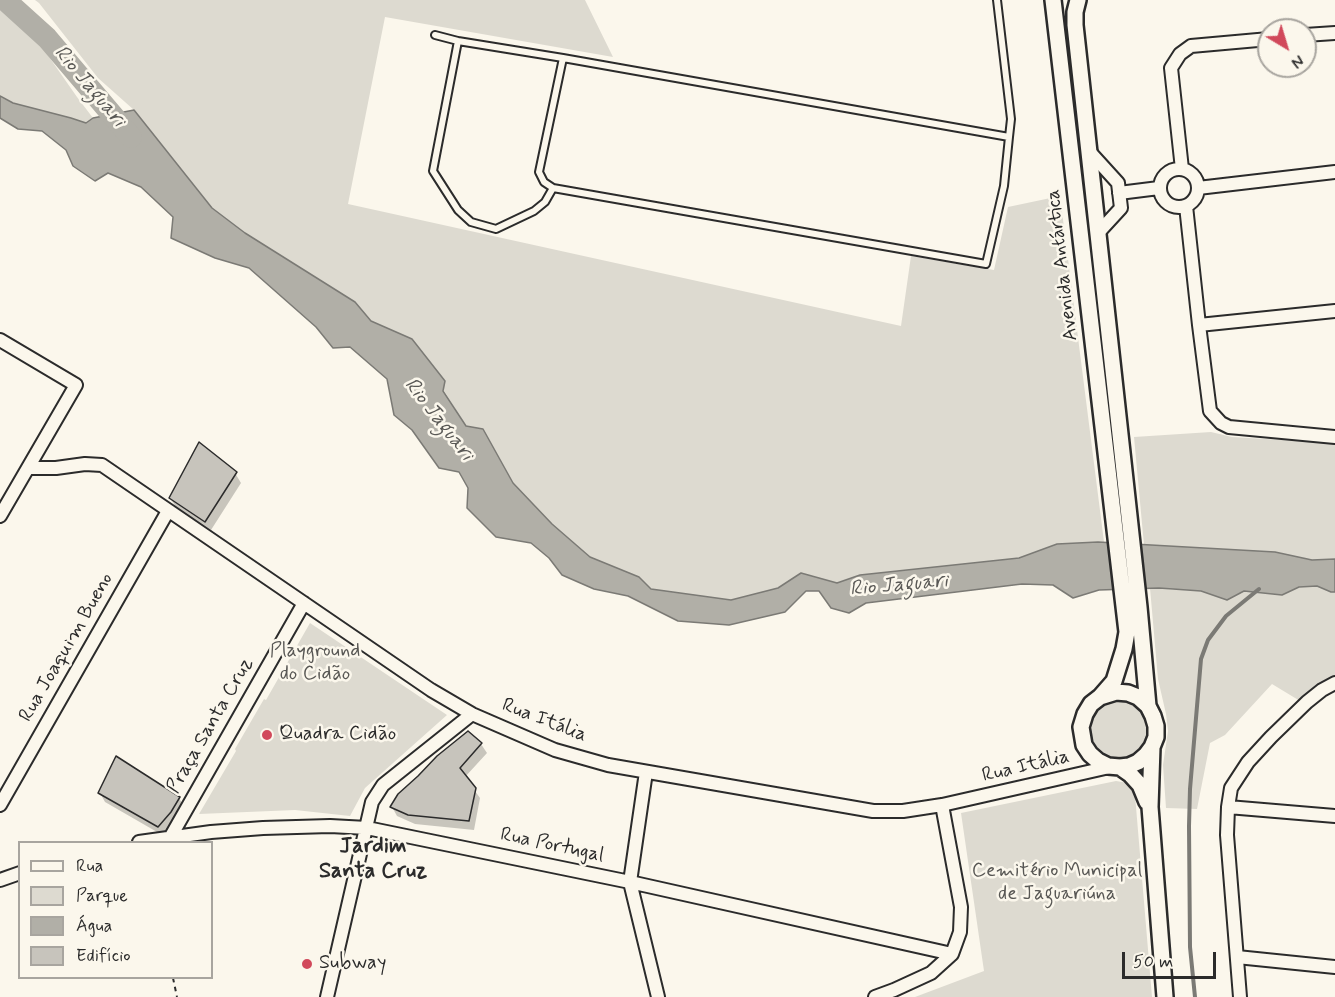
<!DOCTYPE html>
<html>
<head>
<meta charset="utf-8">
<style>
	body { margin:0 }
	#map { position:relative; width:1335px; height:997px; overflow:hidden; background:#fbf7ec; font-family:Mynerve,sans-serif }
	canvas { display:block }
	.legend { position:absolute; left:18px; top:841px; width:195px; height:138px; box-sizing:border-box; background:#fbf7ec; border:2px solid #a8a59f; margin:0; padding:8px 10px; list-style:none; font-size:18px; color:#2b2b2b }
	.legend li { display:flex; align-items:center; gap:12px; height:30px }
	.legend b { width:30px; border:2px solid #a8a59f }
	.north { position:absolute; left:1257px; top:18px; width:60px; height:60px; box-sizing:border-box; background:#fbf7ec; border:2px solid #a8a59f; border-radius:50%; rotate:142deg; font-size:16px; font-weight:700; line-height:24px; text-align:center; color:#2b2b2b }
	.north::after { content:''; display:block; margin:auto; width:21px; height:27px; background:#d1495b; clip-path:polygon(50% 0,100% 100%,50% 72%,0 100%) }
	.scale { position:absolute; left:1122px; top:952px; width:94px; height:27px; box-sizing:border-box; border:3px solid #2b2b2b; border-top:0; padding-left:8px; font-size:18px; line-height:21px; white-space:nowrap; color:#2b2b2b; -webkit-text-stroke:4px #fbf7ec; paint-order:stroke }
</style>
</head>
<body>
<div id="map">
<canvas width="1335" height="997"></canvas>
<ul class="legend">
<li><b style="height:8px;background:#fbf7ec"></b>Rua</li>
<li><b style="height:16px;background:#dddad0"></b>Parque</li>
<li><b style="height:16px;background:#b1afa7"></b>Água</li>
<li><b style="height:16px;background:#c7c4bc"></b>Edifício</li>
</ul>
<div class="north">N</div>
<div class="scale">50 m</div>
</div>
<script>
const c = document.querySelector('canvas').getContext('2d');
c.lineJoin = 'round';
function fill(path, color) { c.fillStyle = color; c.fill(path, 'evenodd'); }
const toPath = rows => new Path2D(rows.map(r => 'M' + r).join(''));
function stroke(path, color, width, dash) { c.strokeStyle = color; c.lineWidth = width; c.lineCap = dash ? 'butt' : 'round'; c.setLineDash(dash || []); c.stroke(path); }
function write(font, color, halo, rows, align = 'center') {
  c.font = font + ' Mynerve,sans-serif'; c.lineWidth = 5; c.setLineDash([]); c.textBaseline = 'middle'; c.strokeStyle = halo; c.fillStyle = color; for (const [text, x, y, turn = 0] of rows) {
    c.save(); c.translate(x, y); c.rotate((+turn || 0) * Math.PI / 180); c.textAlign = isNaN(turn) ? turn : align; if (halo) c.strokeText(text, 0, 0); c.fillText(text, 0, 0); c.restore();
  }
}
fill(toPath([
	[35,0,585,0,613,57,385,17,348,204,901,326,911,256,994,270,1008,207,1060,196,1104,542,1057,544,1019,558,860,575,836,583,801,573,778,588,731,600,651,589,639,577,590,557,552,524,513,483,483,429,466,426,412,339,371,321,355,302,245,233,212,208,134,110,98,78,39,3],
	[0,6,40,44,77,97,93,118,86,123,71,118,13,103,0,96],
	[1211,432,1232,437,1335,443,1335,559,1312,560,1275,552,1144,545,1134,437],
	[1317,586,1331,592,1335,592,1335,678,1300,701,1272,684,1225,735,1210,743,1197,809,1166,808,1163,765,1168,731,1166,714,1158,679,1150,588,1201,591,1227,600,1244,591,1282,595,1299,587],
	[310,623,447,715,365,788,350,816,295,810,199,814,236,751,235,749,264,699,266,700],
	'1091 730a29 29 0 1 1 58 0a29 29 0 1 1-58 0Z',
	[1116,781,1128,783,1135,795,1152,997,915,997,984,971,961,813]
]), '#dddad0');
const water = toPath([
	[0,96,13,103,71,118,86,123,93,118,134,110,212,208,245,233,355,302,371,321,412,339,445,381,443,391,466,426,483,429,513,483,552,524,590,557,639,577,651,589,731,600,778,588,801,573,837,583,860,575,1019,558,1057,544,1098,542,1275,552,1312,560,1335,559,1335,592,1331,592,1317,586,1299,587,1282,595,1244,591,1227,600,1201,591,1159,588,1099,590,1073,598,1053,585,1022,584,866,603,849,613,831,608,819,591,806,591,785,612,729,625,678,621,628,596,594,589,562,575,549,558,531,543,496,537,467,508,468,488,459,472,439,468,412,430,394,415,387,379,350,347,333,348,316,327,249,268,215,258,171,238,173,217,141,187,108,173,95,181,73,166,66,150,42,131,18,129,0,118,0,96]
]);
fill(water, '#b1afa7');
stroke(water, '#7b7a75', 1.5);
fill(toPath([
	[235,473,241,483,211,530,176,507,170,498],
	[468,733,481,744,487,753,465,777,480,798,474,830,415,824,397,816,392,807],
	[100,793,179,798,184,807,175,822,164,836,105,802]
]), '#0003');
stroke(toPath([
	[1195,997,1190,947,1189,826,1190,789,1201,659,1208,640,1226,616,1259,589]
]), '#7b7a75', 4);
stroke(toPath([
	[5,0,47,38,131,137]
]), '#b1afa7', 22);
const building = toPath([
	[199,442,237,472,205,522,169,498,199,442],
	[468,731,482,743,460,768,476,788,469,821,408,815,390,807,398,794,418,776,437,756,468,731],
	[116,756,180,797,171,812,158,827,98,793,116,756]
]);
fill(building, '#c7c4bc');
stroke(building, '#2b2b2b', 1.5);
const service = toPath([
	[997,0,1011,119,1009,137,1004,186,986,264,553,188,544,182,539,172,563,58,1009,137],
	[435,35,458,41,563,58],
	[458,41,433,171,458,210,471,222,496,229,534,211,545,202,553,188]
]);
const minor = toPath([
	[1305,35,1335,33],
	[1088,150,1118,183,1121,208,1098,233],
	[1182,169,1171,68,1180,54,1191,46,1269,39],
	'1160 188a19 19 0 1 1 38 0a19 19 0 1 1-38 0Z',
	[1198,188,1335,172],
	[1119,193,1159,188],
	[1186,206,1199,325,1210,411,1221,423,1229,427,1335,437],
	[1199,325,1335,311],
	[0,340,76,385,0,516],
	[28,468,56,468,85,464,102,465,431,690,472,714,555,750,608,765,873,811,903,811,942,805,1114,766],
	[646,772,630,882,658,997],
	[0,805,168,511],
	[1228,807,1335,816],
	[170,838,304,603],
	[139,842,211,832,263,828,330,826,367,828,630,882,952,954],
	[0,880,20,873],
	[1237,957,1335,967],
	[327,997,372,802,383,785,472,714],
	[875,997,894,990,931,973,952,954,960,932,961,907,942,805],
	[1240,997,1227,835,1228,807,1231,788,1248,762,1271,737,1307,702,1322,690,1335,683]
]);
const tertiary = toPath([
	[1053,0,1127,632,1124,649,1114,681,1100,697],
	[1078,0,1075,12,1075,25,1139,607,1148,706],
	[1152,747,1146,755,1138,762,1129,766,1120,767,1108,766,1098,761,1090,754,1084,745,1081,727,1085,714,1091,704,1100,697,1116,692,1128,693,1138,697,1148,706,1153,716,1156,726,1156,737,1152,747,1150,807,1165,997],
	[1120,767,1130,774,1140,785,1147,802]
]);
stroke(service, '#2b2b2b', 10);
stroke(minor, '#2b2b2b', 16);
stroke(tertiary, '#2b2b2b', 20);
stroke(toPath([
	[173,978,177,997]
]), '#2b2b2b', 2, [4.5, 4.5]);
stroke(service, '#fbf7ec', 6);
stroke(minor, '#fbf7ec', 12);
stroke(tertiary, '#fbf7ec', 15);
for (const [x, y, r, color] of [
	[267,735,6,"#d1495b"],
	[307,964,6,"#d1495b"]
]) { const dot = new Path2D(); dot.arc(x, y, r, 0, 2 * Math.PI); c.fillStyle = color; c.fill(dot); stroke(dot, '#fbf7ec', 2); }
write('20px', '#2b2b2b', '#fbf7ec', [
	["Avenida Antártica",1063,265,-97],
	["Rua Joaquim Bueno",67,648,-60],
	["Rua Itália",544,721,21],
	["Praça Santa Cruz",211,726,-60],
	["Rua Itália",1026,767,-13],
	["Rua Portugal",552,846,12]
]);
write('20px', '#585754', '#fbf7ec', [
	["Playground",315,652],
	["do Cidão",315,675],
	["Cemitério Municipal",1057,872],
	["de Jaguariúna",1057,895]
]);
write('20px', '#2b2b2b', '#fbf7ec', [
	["Quadra Cidão",279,735],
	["Subway",319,964]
], 'left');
write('italic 21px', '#5a5956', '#fbf7ec', [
	["Rio Jaguari",89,87,50],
	["Rio Jaguari",438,420,52],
	["Rio Jaguari",899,586,-5]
]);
write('bold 22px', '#2b2b2b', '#fbf7ec', [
	["Jardim",373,847],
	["Santa Cruz",373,872]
]);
</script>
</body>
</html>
